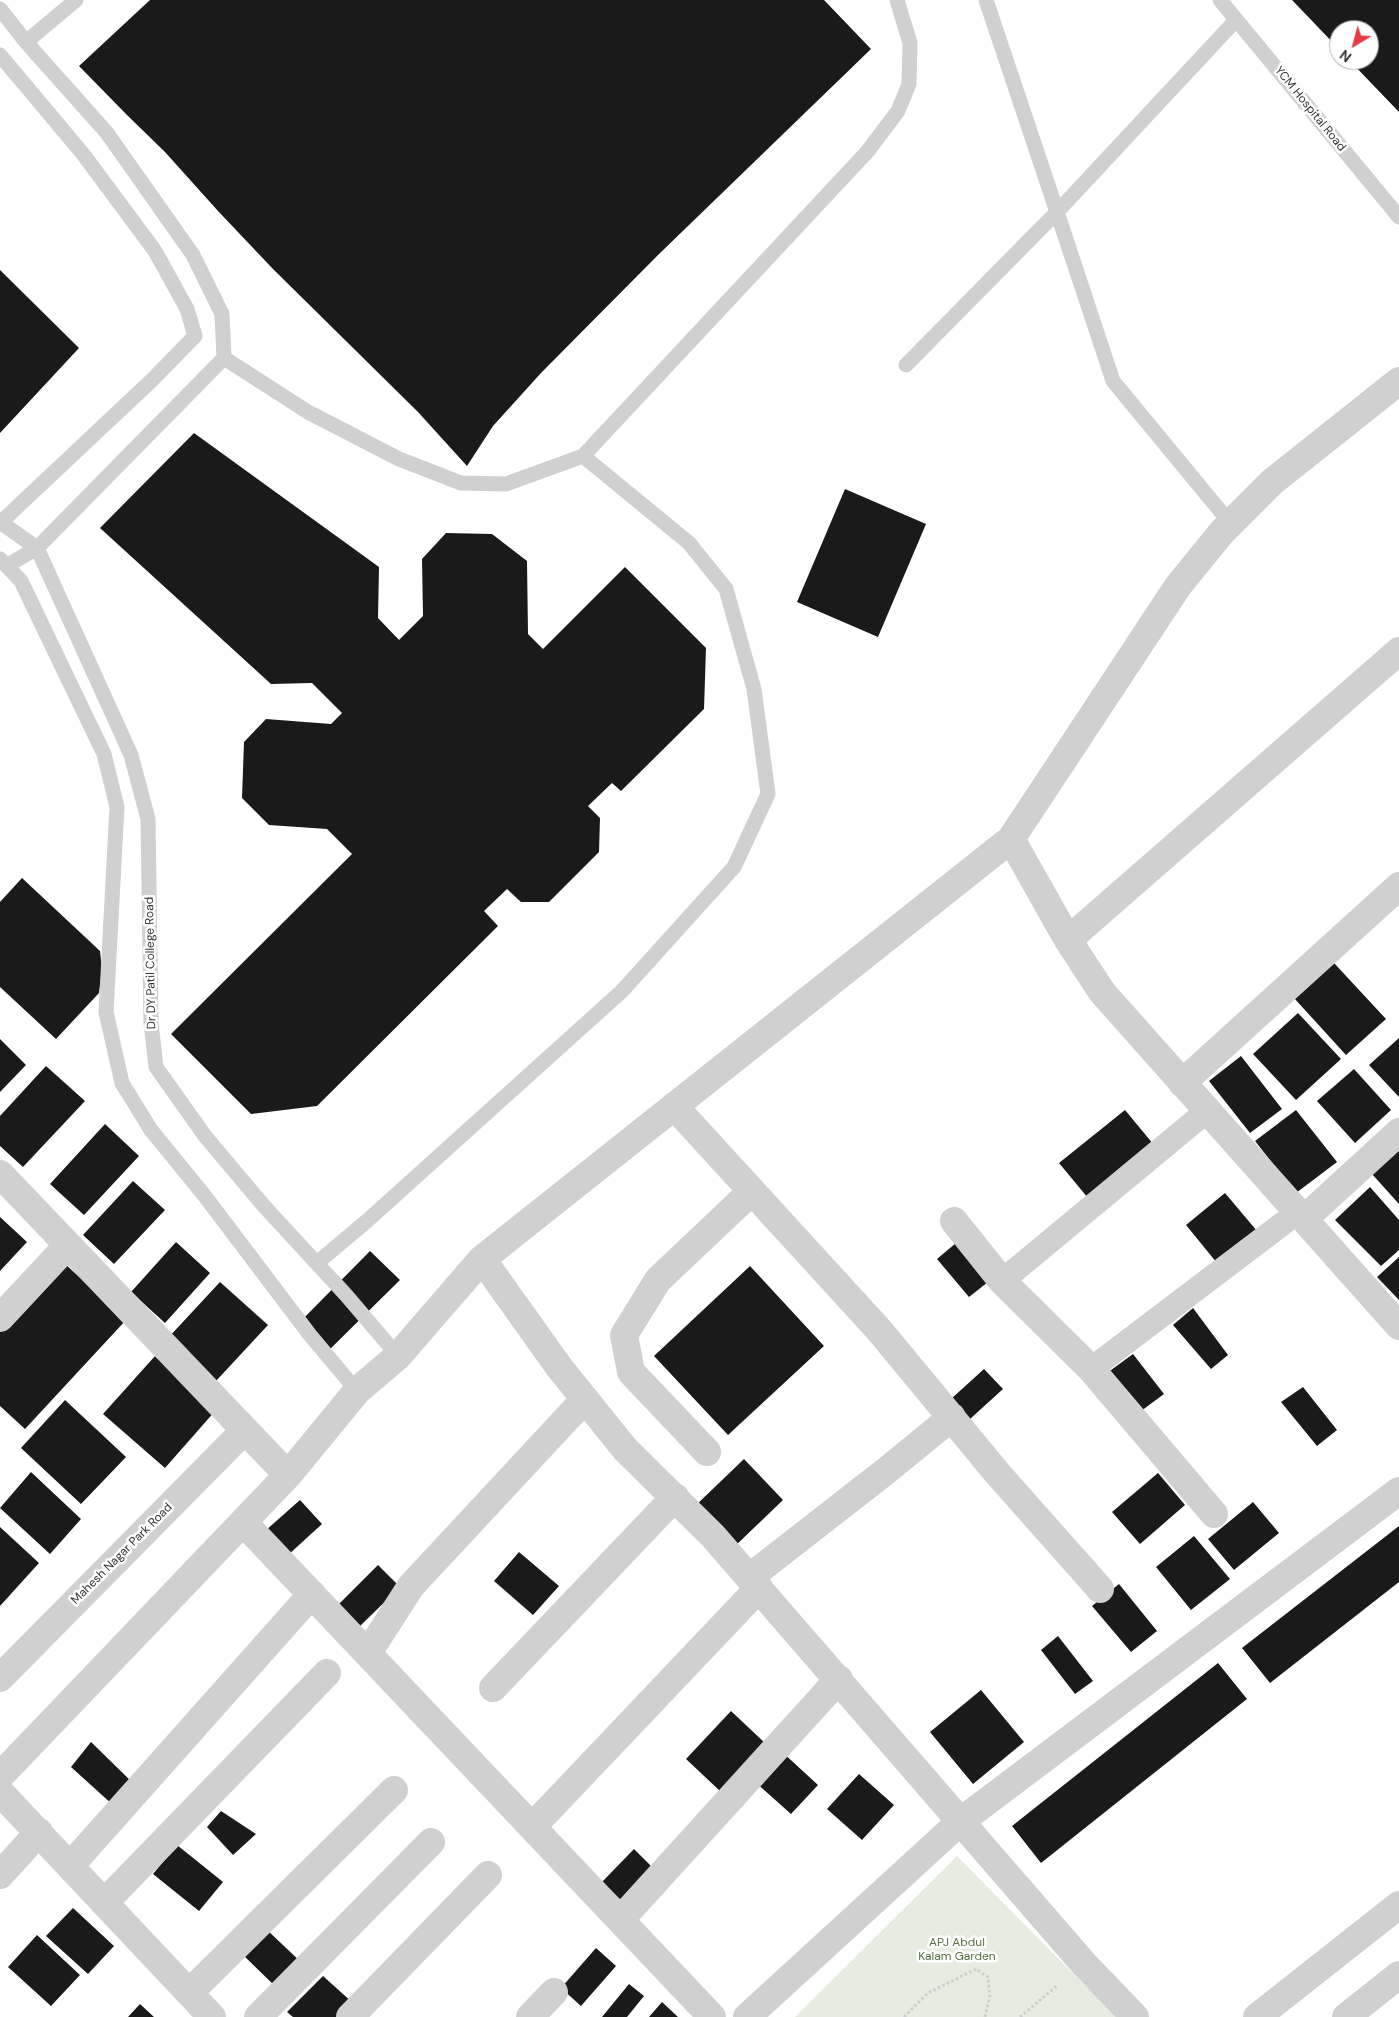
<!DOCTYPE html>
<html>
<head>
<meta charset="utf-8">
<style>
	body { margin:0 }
	#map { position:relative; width:1399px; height:2017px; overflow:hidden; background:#fff; font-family:"DM Sans",sans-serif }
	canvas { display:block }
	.north { position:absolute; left:1329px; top:20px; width:50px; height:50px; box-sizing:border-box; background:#fff; border:1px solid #adadad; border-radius:50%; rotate:217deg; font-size:14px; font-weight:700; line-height:20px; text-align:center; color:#333 }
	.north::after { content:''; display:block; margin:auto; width:18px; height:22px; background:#e63946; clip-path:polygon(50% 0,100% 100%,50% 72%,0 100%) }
</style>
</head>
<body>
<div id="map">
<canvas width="1399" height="2017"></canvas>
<div class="north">N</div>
</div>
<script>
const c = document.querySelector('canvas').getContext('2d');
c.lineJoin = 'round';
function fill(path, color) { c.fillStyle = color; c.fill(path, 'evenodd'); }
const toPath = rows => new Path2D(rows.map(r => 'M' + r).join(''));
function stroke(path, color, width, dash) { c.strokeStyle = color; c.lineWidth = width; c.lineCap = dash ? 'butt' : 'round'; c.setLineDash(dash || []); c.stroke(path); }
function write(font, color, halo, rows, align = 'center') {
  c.font = font + ' "DM Sans",sans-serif'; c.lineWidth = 5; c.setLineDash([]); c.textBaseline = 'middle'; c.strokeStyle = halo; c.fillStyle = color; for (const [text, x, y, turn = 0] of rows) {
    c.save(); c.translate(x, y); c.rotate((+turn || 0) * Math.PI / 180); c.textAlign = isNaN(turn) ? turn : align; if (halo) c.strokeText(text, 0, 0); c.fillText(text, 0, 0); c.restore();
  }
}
fill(toPath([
	[957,1856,1116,2017,795,2017]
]), '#e6ecdf');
fill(toPath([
	[150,0,824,0,871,49,658,255,541,373,493,426,467,466,418,412,273,269,218,211,165,152,127,115,79,66],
	[1292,0,1399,0,1399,112,1349,60,1369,60,1369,30,1339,30,1339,49],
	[0,270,79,348,0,433],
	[194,433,379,567,378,618,399,640,423,616,422,559,446,533,492,534,527,561,528,634,543,649,625,567,706,648,704,709,621,791,612,783,588,806,600,818,599,852,549,902,521,902,507,889,484,911,498,926,317,1106,251,1114,171,1034,352,854,327,829,269,825,242,798,244,742,266,719,331,724,342,713,312,683,271,684,100,528],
	[845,489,926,524,878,637,797,602],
	[22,878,100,951,102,970,99,993,56,1039,0,987,0,902],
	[1334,963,1386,1019,1346,1055,1294,998],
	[1298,1013,1341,1059,1296,1100,1253,1054],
	[1399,1038,1399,1097,1369,1065],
	[0,1039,26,1065,0,1092],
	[1241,1056,1282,1109,1250,1133,1209,1081],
	[46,1066,85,1101,23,1167,0,1146,0,1116],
	[1354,1069,1391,1110,1355,1143,1317,1101],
	[1125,1110,1154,1145,1088,1198,1059,1163],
	[1296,1110,1337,1162,1296,1193,1255,1141],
	[105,1124,139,1156,84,1215,50,1184],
	[1399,1149,1399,1204,1372,1174],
	[133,1181,165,1210,114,1264,83,1235],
	[1370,1187,1399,1220,1399,1250,1381,1266,1335,1220],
	[1225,1193,1257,1231,1217,1263,1186,1225],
	[0,1217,27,1242,0,1271],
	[176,1242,210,1273,165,1323,131,1292],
	[956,1243,988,1282,969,1297,937,1259],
	[370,1251,400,1280,326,1353,297,1325],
	[1399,1257,1399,1300,1377,1277],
	[64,1263,126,1320,25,1429,0,1406,0,1332],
	[750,1266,824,1346,728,1435,654,1356],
	[220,1282,268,1325,216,1381,168,1338],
	[1193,1308,1228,1355,1211,1369,1173,1325],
	[1133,1354,1164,1394,1137,1414,1107,1373],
	[155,1356,216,1410,165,1468,103,1414],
	[984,1369,1003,1389,970,1419,951,1399],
	[1303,1387,1337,1430,1317,1446,1281,1402],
	[65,1400,126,1457,81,1504,21,1448],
	[744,1459,783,1500,733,1548,694,1507],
	[31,1472,81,1519,50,1554,0,1508],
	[1158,1473,1185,1505,1140,1544,1112,1512],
	[300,1500,322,1524,287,1556,265,1531],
	[1253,1502,1279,1533,1234,1570,1208,1539],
	[1399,1526,1399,1582,1270,1683,1242,1648],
	[0,1527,39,1563,0,1606],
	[1194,1536,1230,1579,1191,1610,1156,1567],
	[519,1552,559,1586,533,1615,494,1581],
	[378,1565,400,1587,359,1627,338,1605],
	[1119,1584,1157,1631,1131,1652,1092,1606],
	[1058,1636,1093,1681,1075,1694,1041,1650],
	[1218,1663,1247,1699,1041,1863,1012,1826],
	[981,1690,1024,1742,973,1784,930,1732],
	[731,1711,765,1743,720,1791,686,1759],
	[91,1742,133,1783,113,1805,71,1767],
	[781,1751,818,1785,791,1814,754,1781],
	[859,1774,894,1805,862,1840,827,1809],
	[221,1811,256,1834,233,1855,207,1827],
	[177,1845,223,1882,199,1911,153,1874],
	[634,1849,656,1871,625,1904,602,1882],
	[73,1908,114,1946,88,1974,46,1936],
	[265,1928,303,1964,279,1990,241,1953],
	[37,1935,80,1975,51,2006,8,1967],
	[596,1948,616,1966,581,2006,561,1988],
	[323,1976,353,2003,340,2017,293,2017,287,2012],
	[629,1984,644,1996,627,2017,602,2017],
	[662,2002,678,2017,649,2017],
	[140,2004,154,2017,128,2017]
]), '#1a1a1a');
stroke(toPath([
	[904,2017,928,1993,976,1969,988,1977,990,1995,985,2017],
	[1020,2017,1058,1985]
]), '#cdcdcd', 3, [2.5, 2.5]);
stroke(toPath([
	[1220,0,1399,217],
	[0,9,26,42,107,133,193,255,222,314,224,358,37,548,8,565],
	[26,42,76,0],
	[0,55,83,154,155,251,187,309,195,336,152,380,0,523],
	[224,358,308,412,399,459,461,483,506,484,583,456,689,543,726,589,754,689,768,794,734,867,622,991,368,1220,317,1263],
	[906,365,1057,212,986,0],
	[583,456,867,152,898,111,909,84,910,43,897,0],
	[0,522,37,548,131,755,148,819,151,1023,156,1067,205,1136,263,1205,346,1295,398,1356],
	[1231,524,1113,381,1057,212,1236,20],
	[0,559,21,581,104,754,117,807,106,1012,122,1083,151,1130,204,1195,310,1335,357,1391]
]), '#d0d0d0', 15);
stroke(toPath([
	[1002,1281,1207,1111],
	[1091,1369,1298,1212]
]), '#d0d0d0', 24);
stroke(toPath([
	[1011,839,1068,940,1102,992,1399,1326],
	[1068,940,1399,651],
	[1182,1083,1399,886],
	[674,1106,879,1330,998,1474,1100,1589],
	[0,1174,288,1475],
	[1304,1219,1399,1132],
	[954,1221,1002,1281,1091,1369,1214,1514],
	[482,1259,559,1367,625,1449,713,1536,1084,1964,1135,2017],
	[0,1318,68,1245],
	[707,1452,631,1372,624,1335,658,1280,752,1191],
	[243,1522,712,2017],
	[750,1577,886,1471,952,1417],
	[368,1653,411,1586,585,1399],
	[0,1678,245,1430],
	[493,1688,675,1497],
	[0,1776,288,1475,357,1391,398,1356,482,1259,1011,839,1178,586,1222,532,1272,482,1399,381],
	[0,1792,212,2017],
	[533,1826,759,1588],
	[70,1866,312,1594],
	[0,1875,39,1832],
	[104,1903,327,1673],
	[621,1919,839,1679],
	[189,1993,394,1790],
	[258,2017,431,1842],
	[350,2017,488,1875],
	[530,2017,554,1992],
	[747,2017,961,1821,1399,1491]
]), '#d0d0d0', 28);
stroke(toPath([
	[1257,2017,1399,1905],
	[1346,2017,1399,1975]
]), '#d0d0d0', 28);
write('12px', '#333', '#fff', [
	["YCM Hospital Road",1310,109,51],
	["Dr DY Patil College Road",151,963,-91],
	["Mahesh Nagar Park Road",122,1554,-45]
]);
write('12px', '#56703f', '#fff', [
	["APJ Abdul",957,1943],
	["Kalam Garden",957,1957]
]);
</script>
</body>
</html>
